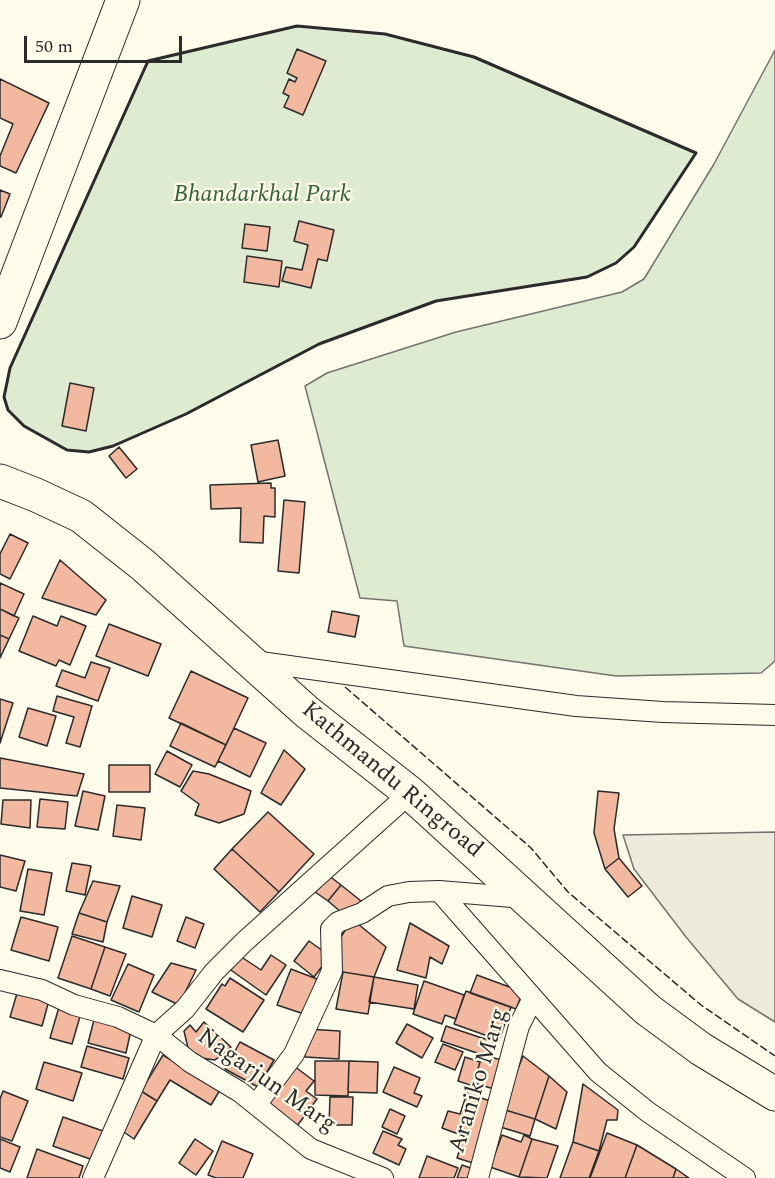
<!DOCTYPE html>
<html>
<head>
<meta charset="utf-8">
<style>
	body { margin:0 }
	#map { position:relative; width:775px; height:1178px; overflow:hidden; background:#fdfbea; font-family:Spectral,serif }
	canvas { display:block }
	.scale { position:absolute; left:24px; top:36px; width:158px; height:27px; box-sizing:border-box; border:3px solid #2b2b2b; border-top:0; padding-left:8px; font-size:18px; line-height:21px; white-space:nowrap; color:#2b2b2b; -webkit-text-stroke:4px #fdfbea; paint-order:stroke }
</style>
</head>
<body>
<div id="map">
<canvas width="775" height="1178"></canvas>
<div class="scale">50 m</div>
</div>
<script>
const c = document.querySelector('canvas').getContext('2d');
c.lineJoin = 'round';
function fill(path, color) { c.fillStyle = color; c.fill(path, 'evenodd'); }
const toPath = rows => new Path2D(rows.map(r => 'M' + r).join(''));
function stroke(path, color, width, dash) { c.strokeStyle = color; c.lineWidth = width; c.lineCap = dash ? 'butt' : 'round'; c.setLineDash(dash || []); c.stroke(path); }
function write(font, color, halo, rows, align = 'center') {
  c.font = font + ' Spectral,serif'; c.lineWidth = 4.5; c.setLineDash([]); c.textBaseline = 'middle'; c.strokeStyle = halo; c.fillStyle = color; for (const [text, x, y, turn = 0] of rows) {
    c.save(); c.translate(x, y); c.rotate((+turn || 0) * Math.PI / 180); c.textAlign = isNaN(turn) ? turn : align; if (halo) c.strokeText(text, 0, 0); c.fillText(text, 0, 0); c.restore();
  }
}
const green = toPath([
	[297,26,385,34,474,57,696,153,634,247,616,263,587,277,436,301,319,344,186,414,113,446,89,452,67,450,24,426,8,410,4,397,10,368,148,61,297,26],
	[775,50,775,661,761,673,616,676,404,646,397,601,360,598,305,386,327,373,456,332,622,292,644,279,714,164,775,50]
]);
fill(green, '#deebd1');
stroke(green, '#74746e', 1.5);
const parking = toPath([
	[775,832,775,1022,738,999,686,937,634,869,623,835,775,832]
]);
fill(parking, '#eceadb');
stroke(parking, '#74746e', 1.5);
const building = toPath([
	[297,49,326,61,303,115,284,107,289,96,283,93,289,79,295,82,297,78,287,73,297,49],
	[0,79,49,103,16,173,0,166,0,156,13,124,0,118,0,79],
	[0,190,10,194,1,217,0,217,0,190],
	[299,221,334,230,327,261,318,259,311,288,282,281,286,267,302,270,308,245,294,241,299,221],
	[245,224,270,227,267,251,242,248,245,224],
	[247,256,282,261,279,287,244,282,247,256],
	[70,383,94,388,86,431,62,426,70,383],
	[278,440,285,476,258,482,251,445,278,440],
	[119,447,137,469,126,478,109,456,119,447],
	[271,483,271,488,275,488,275,517,264,516,263,543,240,542,241,508,211,509,210,485,271,483],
	[284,500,305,502,299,573,278,571,284,500],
	[10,534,28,543,10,579,0,574,0,554,10,534],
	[60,560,106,600,96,615,42,598,60,560],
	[0,583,24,594,14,616,0,609,0,583],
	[0,609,19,618,9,639,0,635,0,609],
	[332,611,359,616,355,637,328,632,332,611],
	[33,616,57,626,61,616,86,626,70,665,59,660,56,666,19,651,33,616],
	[109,624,161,644,148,676,96,656,109,624],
	[0,635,9,639,0,658,0,635],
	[91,662,110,668,98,701,56,686,62,670,85,678,91,662],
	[191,671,248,698,226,745,169,718,191,671],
	[57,696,92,706,80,747,66,743,74,717,53,711,57,696],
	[0,699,13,703,0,743,0,699],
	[28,708,56,716,47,746,19,737,28,708],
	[181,723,226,745,215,767,170,746,181,723],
	[234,728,266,743,250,777,218,761,234,728],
	[284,750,305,769,281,805,261,793,284,750],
	[167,751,192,765,180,787,155,774,167,751],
	[0,758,84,774,77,796,0,788,0,758],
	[109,765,150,765,150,792,109,792,109,765],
	[193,771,209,774,251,791,244,814,219,823,195,815,199,804,181,791,193,771],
	[83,791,105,796,98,830,75,826,83,791],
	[598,791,619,793,614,829,619,858,605,869,594,833,598,791],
	[40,799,68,802,65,829,37,827,40,799],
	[3,800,31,800,30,828,1,824,3,800],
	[117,805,145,808,141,840,113,836,117,805],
	[268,812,314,854,279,892,232,849,268,812],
	[232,849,279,892,260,912,214,869,232,849],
	[0,855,25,861,16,891,0,887,0,855],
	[619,858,642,886,628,897,605,869,619,858],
	[72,863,91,866,85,895,66,891,72,863],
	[28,869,52,873,44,915,20,911,28,869],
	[328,875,341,885,328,901,315,892,328,875],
	[93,881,120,886,107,922,79,913,93,881],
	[341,885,361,901,348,918,328,901,341,885],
	[132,896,162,905,152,937,123,928,132,896],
	[79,913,107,922,103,942,72,934,79,913],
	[21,917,58,927,49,961,11,950,21,917],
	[186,917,204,924,195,948,177,941,186,917],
	[352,919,386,947,374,977,343,972,333,950,352,919],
	[410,923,449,946,442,964,430,957,426,978,397,970,410,923],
	[72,936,105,947,91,989,58,978,72,936],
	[309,941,330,956,314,977,294,961,309,941],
	[105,947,126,954,110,996,91,989,105,947],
	[237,954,261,970,271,955,286,965,266,995,228,968,237,954],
	[171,963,196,970,179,1005,152,992,171,963],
	[128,964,154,975,139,1012,111,1000,128,964],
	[291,969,317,979,304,1014,277,1005,291,969],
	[343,972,374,977,368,1014,336,1009,343,972],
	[477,975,523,992,516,1009,470,993,477,975],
	[374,977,418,985,414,1009,369,1002,374,977],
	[230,978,264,1000,243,1032,206,1009,222,984,225,986,230,978],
	[424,981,464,995,456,1019,445,1015,442,1024,413,1014,424,981],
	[18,990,49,1000,42,1026,10,1017,18,990],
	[466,991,511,1007,499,1040,454,1024,466,991],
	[59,1007,81,1013,72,1044,50,1038,59,1007],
	[94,1020,131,1030,126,1053,88,1043,94,1020],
	[204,1022,231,1047,215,1060,201,1058,188,1048,184,1031,190,1025,196,1032,204,1022],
	[407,1024,433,1038,422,1058,396,1043,407,1024],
	[446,1026,497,1043,492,1058,441,1041,446,1026],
	[306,1029,340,1031,339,1059,305,1057,306,1029],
	[240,1042,274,1060,258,1087,225,1069,240,1042],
	[443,1044,463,1052,455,1070,435,1062,443,1044],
	[87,1046,129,1058,123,1079,81,1067,87,1046],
	[163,1055,220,1090,211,1105,170,1080,157,1101,141,1091,163,1055],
	[482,1055,502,1060,494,1089,474,1083,482,1055],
	[523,1056,549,1076,535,1119,502,1109,523,1056],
	[465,1057,480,1062,473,1086,458,1081,465,1057],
	[315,1061,349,1061,348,1096,315,1095,315,1061],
	[349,1061,378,1062,377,1093,348,1092,349,1061],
	[44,1062,82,1073,73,1101,36,1089,44,1062],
	[294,1066,314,1081,306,1091,317,1099,294,1130,263,1106,294,1066],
	[394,1067,420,1078,414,1093,422,1096,417,1107,383,1092,394,1067],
	[549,1076,567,1092,556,1129,535,1119,549,1076],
	[583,1084,618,1110,617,1120,607,1120,599,1151,573,1142,583,1084],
	[3,1091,28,1101,12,1141,0,1137,0,1099,3,1091],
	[141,1091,157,1101,134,1139,118,1128,141,1091],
	[467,1093,493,1102,473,1163,457,1158,464,1136,442,1128,448,1111,460,1114,467,1093],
	[330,1097,353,1097,352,1125,329,1125,330,1097],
	[390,1109,405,1116,397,1134,382,1127,390,1109],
	[502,1109,535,1119,530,1136,497,1126,502,1109],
	[63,1117,103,1131,93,1160,53,1146,63,1117],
	[383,1131,402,1139,398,1145,406,1149,399,1165,373,1153,383,1131],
	[607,1133,637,1145,625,1178,590,1178,607,1133],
	[502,1135,521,1142,524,1135,532,1139,519,1177,490,1167,502,1135],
	[0,1139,20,1147,10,1172,0,1168,0,1139],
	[195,1139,213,1151,196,1175,179,1163,195,1139],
	[532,1139,558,1146,547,1178,519,1177,532,1139],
	[222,1141,253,1154,243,1178,216,1178,208,1175,222,1141],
	[573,1142,599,1151,589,1178,560,1178,573,1142],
	[637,1145,676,1169,673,1178,625,1178,637,1145],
	[37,1149,83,1166,79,1178,27,1178,37,1149],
	[427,1156,458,1168,454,1178,419,1178,427,1156],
	[462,1165,476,1170,473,1178,457,1178,462,1165],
	[676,1169,689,1178,673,1178,676,1169]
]);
fill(building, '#f2b8a0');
stroke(building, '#2b2b2b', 1.5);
const street = toPath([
	[253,661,576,706,663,712,775,715],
	[439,891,598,1072,648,1112,745,1178],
	[0,980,42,990,74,1005,118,1017,156,1035,93,1178],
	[256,1105,294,1054,332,971,331,929,338,922,362,913,388,896,409,892,439,891,525,898],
	[383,1178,311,1149,240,1092,190,1062,156,1035,185,1009,214,972,244,942,410,793],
	[478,1178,519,1026,532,1000]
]);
const highway = toPath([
	[0,322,123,0],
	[0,481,36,495,81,516,143,565,307,712,410,793,648,1010,701,1049,775,1094]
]);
stroke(street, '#2b2b2b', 22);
stroke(highway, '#2b2b2b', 35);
stroke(street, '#fdfbea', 20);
stroke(highway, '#fdfbea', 33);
stroke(toPath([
	[345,687,531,848,568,892,701,1005,775,1056]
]), '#2b2b2b', 1.5, [8, 3]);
stroke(toPath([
	[297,26,385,34,474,57,696,153,634,247,616,263,587,277,436,301,319,344,186,414,113,446,89,452,67,450,24,426,8,410,4,397,10,368,148,61,297,26]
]), '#2b2b2b', 3);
write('italic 24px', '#34623c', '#fdfbea', [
	["Bhandarkhal Park",262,196]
]);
write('24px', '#2b2b2b', '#fdfbea', [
	["Kathmandu Ringroad",391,781,40],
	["Araniko Marg",480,1081,-73],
	["Nagarjun Marg",266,1082,35]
]);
</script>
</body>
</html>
